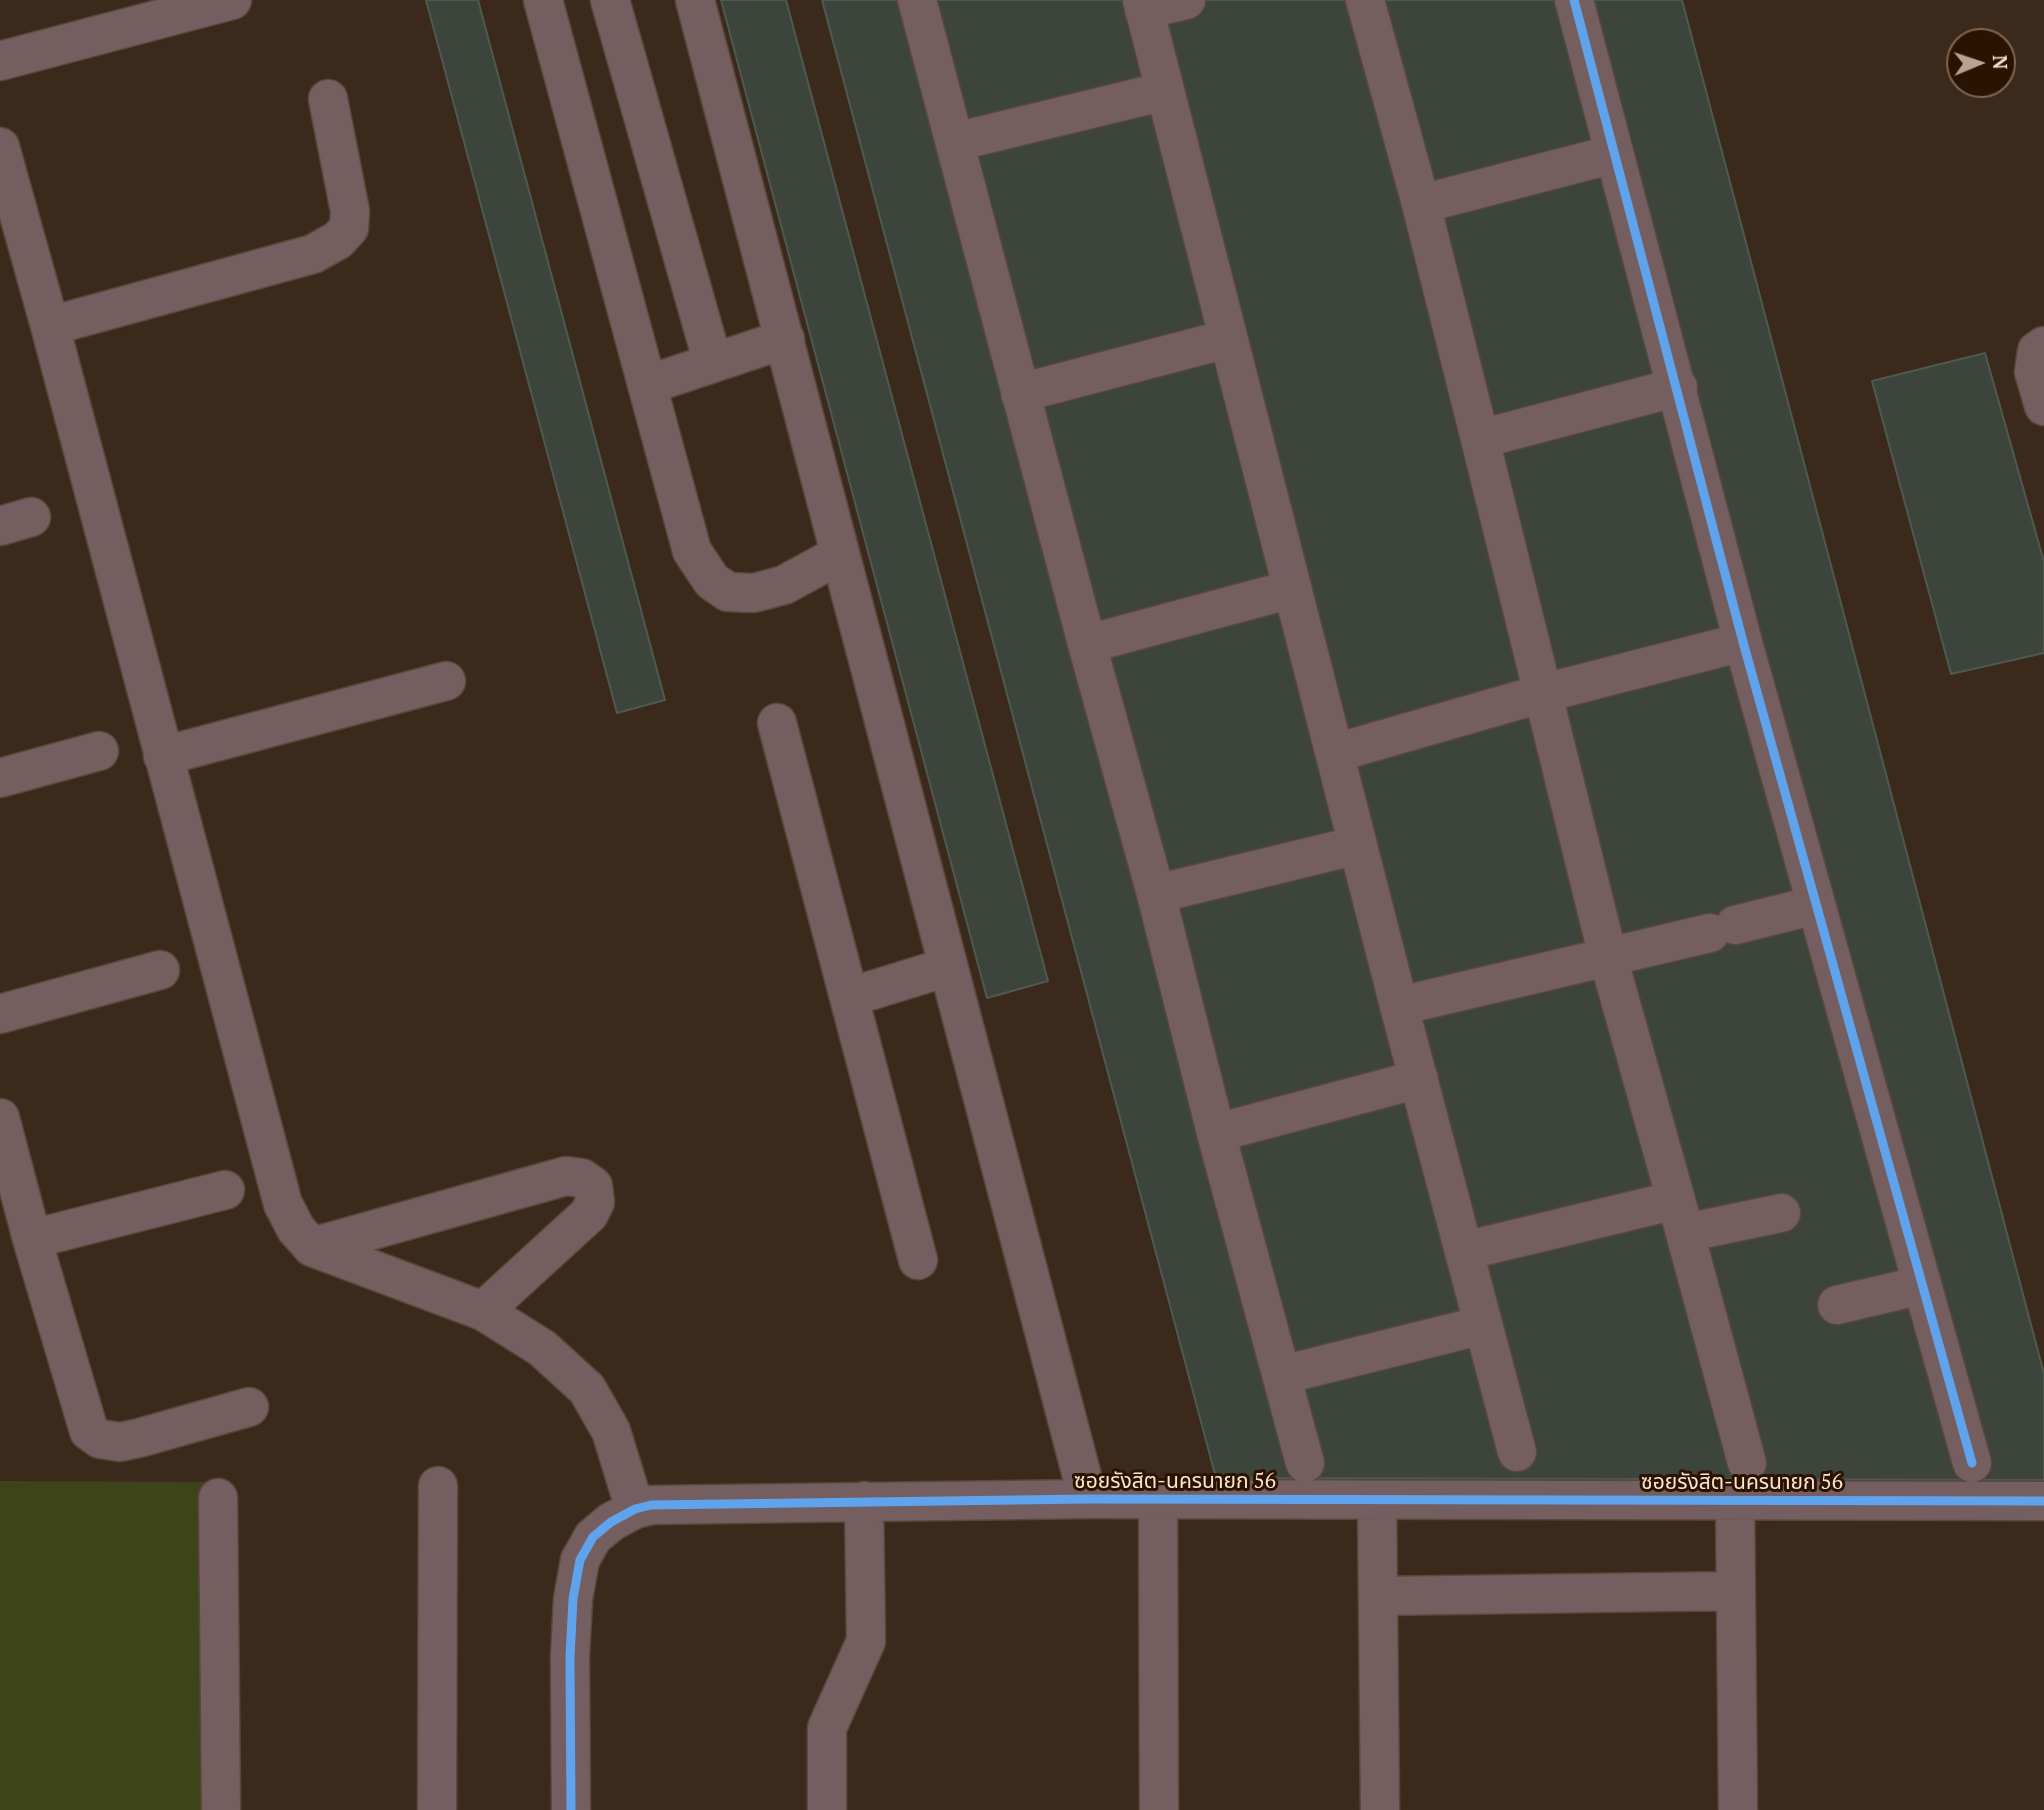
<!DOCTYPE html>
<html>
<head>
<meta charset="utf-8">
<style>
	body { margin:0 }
	#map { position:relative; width:2044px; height:1810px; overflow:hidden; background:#3b2a1b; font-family:"PT Serif",serif }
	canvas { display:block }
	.north { position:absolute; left:1946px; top:28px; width:70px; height:70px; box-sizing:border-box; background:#2a1300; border:2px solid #7f6653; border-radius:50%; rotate:88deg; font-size:19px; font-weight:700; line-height:28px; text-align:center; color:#fee3cf }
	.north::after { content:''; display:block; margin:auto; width:24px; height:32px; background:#baa290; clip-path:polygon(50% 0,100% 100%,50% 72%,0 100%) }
</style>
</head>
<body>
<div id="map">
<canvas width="2044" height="1810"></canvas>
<div class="north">N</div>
</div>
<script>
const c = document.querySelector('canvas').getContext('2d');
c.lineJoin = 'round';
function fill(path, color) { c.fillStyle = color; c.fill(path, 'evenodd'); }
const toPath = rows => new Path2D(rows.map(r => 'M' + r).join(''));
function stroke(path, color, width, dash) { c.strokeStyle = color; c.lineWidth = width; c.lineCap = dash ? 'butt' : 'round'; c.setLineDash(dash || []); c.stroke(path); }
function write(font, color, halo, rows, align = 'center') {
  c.font = font + ' "PT Serif","Noto Sans Thai",serif'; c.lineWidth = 6; c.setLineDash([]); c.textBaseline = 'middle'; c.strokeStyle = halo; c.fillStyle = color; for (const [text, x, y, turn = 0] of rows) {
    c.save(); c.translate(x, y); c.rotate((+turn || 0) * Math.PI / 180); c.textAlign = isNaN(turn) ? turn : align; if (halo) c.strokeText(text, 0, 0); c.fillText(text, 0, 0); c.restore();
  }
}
fill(toPath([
	[0,1481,205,1482,204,1810,0,1810]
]), '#3e4419');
const building = toPath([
	[426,0,478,0,665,700,617,713,426,0],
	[721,0,786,0,1048,981,987,998,721,0],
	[822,0,1682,0,2044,1374,2044,1480,1216,1478,822,0],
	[1985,353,2044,562,2044,653,1951,674,1872,381,1985,353]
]);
fill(building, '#3d443b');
stroke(building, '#4e5a50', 2);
const minor = toPath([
	[543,0,692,551,712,581,728,592,754,593,784,585,839,555],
	[610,0,713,363],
	[695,0,1088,1499],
	[917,0,1087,644,1156,894,1216,1133,1305,1463],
	[1142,0,1399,1006,1517,1452],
	[1365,0,1421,204,1480,439,1608,957,1676,1200,1747,1463],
	[1574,0,1743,642,1972,1463],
	[1144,10,1186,0],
	[0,61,232,0],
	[955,142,1165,91],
	[0,147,50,326,283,1204,296,1229,312,1247,483,1311,542,1348,587,1389,611,1431,635,1509],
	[1421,204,1614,154],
	[50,326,313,254,338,240,349,228,350,211,328,99],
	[2044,346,2037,351,2034,372,2044,406],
	[647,385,785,339],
	[1020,393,1227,339],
	[1480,439,1678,387],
	[0,526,31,517],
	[1087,644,1292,589],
	[777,723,918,1260],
	[1335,753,1544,693,1743,642],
	[163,756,446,681],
	[0,778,99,751],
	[1156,894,1358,845],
	[1735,925,1816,905],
	[850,997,947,967],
	[1399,1006,1710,933],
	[0,1014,160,970],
	[0,1118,32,1239,89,1431,100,1439,120,1442,139,1438,249,1407],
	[1216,1133,1419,1079],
	[1685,1233,1781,1213],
	[32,1239,225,1190],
	[312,1247,566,1176,582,1178,593,1186,595,1202,589,1214,483,1311],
	[1464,1251,1676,1200],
	[1837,1305,1922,1285],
	[1282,1375,1483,1325],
	[218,1498,221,1810],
	[1158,1499,1159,1810],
	[1377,1500,1380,1810],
	[1735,1500,1738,1810],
	[1378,1596,1736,1591],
	[437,1810,438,1486],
	[571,1810,570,1657,573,1599,580,1560,593,1537,611,1522,635,1509,651,1505,1088,1499,2044,1501],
	[827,1810,827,1728,866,1641,864,1501]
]);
stroke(minor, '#58483a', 41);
stroke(minor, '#745e60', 38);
stroke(toPath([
	[1574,0,1743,642,1972,1463],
	[571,1810,570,1657,573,1599,580,1560,593,1537,611,1522,635,1509,651,1505,1088,1499,2044,1501]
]), '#60a3ed', 9);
write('21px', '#fee3cf', '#2a1300', [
	["ซอยรังสิต-นครนายก 56",1175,1482],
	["ซอยรังสิต-นครนายก 56",1742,1483]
]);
</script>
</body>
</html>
